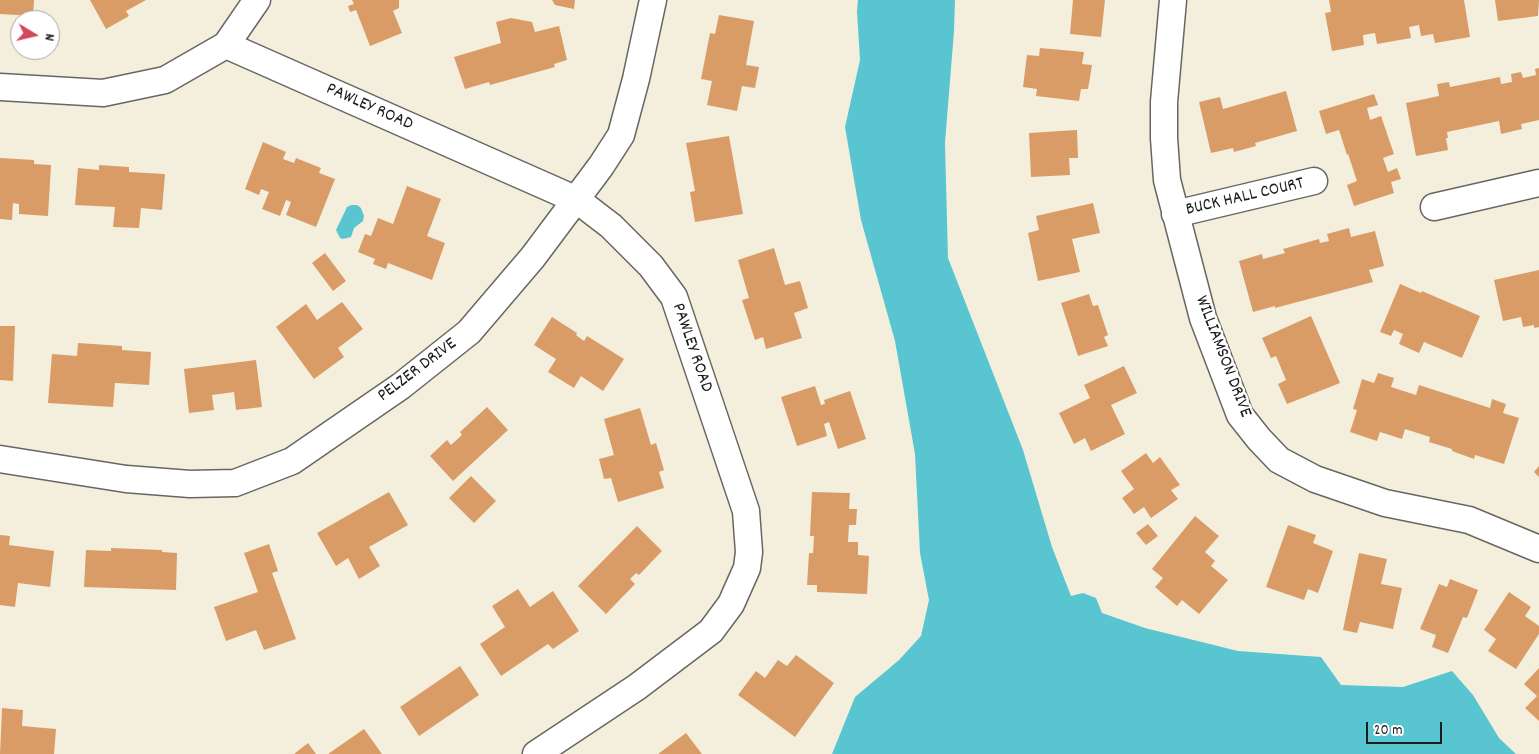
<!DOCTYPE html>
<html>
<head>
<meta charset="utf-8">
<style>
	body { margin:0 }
	#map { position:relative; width:1539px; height:754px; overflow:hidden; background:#f4efdd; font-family:Dekko,sans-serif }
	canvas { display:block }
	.north { position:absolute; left:10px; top:10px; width:50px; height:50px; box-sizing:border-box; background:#fff; border:1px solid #a4a4a4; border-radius:50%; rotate:99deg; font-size:14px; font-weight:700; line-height:20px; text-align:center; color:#1c1c1c }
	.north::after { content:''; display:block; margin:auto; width:18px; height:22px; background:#d1495b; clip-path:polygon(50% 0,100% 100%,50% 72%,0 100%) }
	.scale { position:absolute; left:1366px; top:722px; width:76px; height:22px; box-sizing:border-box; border:2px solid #1c1c1c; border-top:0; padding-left:6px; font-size:15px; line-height:18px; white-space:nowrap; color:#1c1c1c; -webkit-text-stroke:4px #fff; paint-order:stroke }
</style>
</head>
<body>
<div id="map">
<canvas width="1539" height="754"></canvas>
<div class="north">N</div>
<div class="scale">20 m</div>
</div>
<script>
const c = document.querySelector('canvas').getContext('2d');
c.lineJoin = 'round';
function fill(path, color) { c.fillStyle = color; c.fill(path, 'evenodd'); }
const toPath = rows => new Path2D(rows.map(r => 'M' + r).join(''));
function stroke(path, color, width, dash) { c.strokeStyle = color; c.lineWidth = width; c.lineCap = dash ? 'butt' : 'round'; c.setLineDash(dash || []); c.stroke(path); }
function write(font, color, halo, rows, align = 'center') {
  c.font = font + ' Dekko,sans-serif'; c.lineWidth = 4.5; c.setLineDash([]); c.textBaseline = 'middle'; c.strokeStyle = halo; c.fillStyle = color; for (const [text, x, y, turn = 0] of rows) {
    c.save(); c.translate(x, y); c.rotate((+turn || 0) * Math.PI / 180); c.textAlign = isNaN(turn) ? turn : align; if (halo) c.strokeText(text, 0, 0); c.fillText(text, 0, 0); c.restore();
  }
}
fill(toPath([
	[858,0,955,0,954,31,945,143,948,258,1023,450,1052,547,1071,596,1083,593,1096,598,1102,613,1145,628,1238,651,1321,657,1341,685,1403,687,1452,671,1473,695,1499,738,1516,754,832,754,855,697,899,660,921,636,929,600,920,553,915,454,895,341,861,220,845,127,860,60,857,11],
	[351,205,357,205,361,208,364,216,363,221,354,228,351,237,343,239,340,238,336,230,347,207]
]), '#58c5d0');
fill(toPath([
	[0,0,34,0,33,16,0,14],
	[90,0,146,0,126,11,129,16,106,29],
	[352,0,399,0,399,8,393,11,402,33,370,46,356,10,350,12,348,6,354,4],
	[552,0,575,0,574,9,555,5],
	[1073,0,1105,0,1101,37,1070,34],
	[1329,0,1464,0,1470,37,1435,43,1433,34,1421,36,1419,25,1409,27,1411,38,1377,44,1375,33,1363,35,1364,45,1332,51,1325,13,1331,12],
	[1495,0,1539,0,1538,16,1498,21],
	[719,15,754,21,746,65,759,67,755,88,742,86,737,111,707,105,712,81,701,79,710,33,715,34],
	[511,18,532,22,535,32,559,26,567,60,554,64,555,67,490,85,489,82,465,89,454,57,501,43,496,22],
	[1040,48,1084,52,1082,64,1092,65,1088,89,1081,89,1079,101,1036,96,1037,89,1023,87,1027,55,1039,56],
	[1539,68,1539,120,1521,124,1522,129,1501,134,1499,121,1447,132,1448,138,1446,138,1448,150,1416,156,1406,103,1439,96,1437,84,1449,82,1450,87,1500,77,1501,84,1512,82,1511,74,1521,72,1523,78,1536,75,1535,69],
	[1286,91,1297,131,1255,143,1256,146,1234,152,1233,148,1211,153,1199,102,1220,97,1223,109],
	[1374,94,1378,105,1367,108,1370,120,1381,116,1394,154,1383,158,1388,172,1397,168,1401,179,1391,182,1394,193,1354,206,1347,185,1357,181,1348,154,1347,155,1339,130,1326,134,1319,111],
	[1077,130,1078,158,1069,158,1070,175,1031,177,1029,133],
	[729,136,743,214,695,222,690,192,695,191,686,143],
	[263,142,286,152,283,159,294,163,296,158,321,168,319,173,335,179,316,227,286,215,291,202,286,200,280,216,262,209,269,192,261,189,259,195,245,189],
	[0,158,34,160,34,164,51,165,48,216,19,214,19,204,13,203,12,220,0,219],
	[99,165,129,167,129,172,165,174,162,210,141,208,139,228,113,227,115,207,75,205,78,168,99,170],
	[407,186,441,199,427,236,445,243,432,280,388,263,386,269,373,264,375,259,358,252,365,234,371,236,378,218,393,224],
	[1093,203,1100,233,1072,239,1080,272,1038,281,1028,233,1039,230,1036,216],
	[1349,228,1351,237,1375,231,1384,266,1369,270,1373,282,1275,308,1275,306,1253,312,1239,261,1262,254,1263,259,1285,253,1283,249,1319,239,1320,243,1329,241,1327,234],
	[774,248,785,285,800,281,808,308,794,313,802,338,766,349,763,337,755,340,742,300,749,298,738,260],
	[325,253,346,281,333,291,312,263],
	[1539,270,1539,327,1534,328,1534,325,1523,327,1521,317,1503,321,1494,280],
	[1400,284,1421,293,1422,291,1480,316,1462,358,1424,342,1419,353,1399,344,1403,334,1394,330,1391,336,1380,332],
	[1089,294,1093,306,1098,305,1108,335,1104,337,1108,346,1078,356,1061,303],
	[342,302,363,329,338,348,344,357,314,379,276,327,306,304,317,320],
	[1311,316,1340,383,1287,404,1278,384,1286,380,1276,356,1271,358,1262,338],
	[552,317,577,333,576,335,584,341,587,336,624,359,603,391,581,376,574,388,548,372,556,359,534,345],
	[0,326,15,326,13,381,0,380],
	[78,343,122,346,122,350,151,352,149,385,115,383,113,407,48,403,52,354,77,356],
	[256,360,262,407,236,410,234,392,212,395,214,410,189,413,184,369],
	[1124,366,1137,393,1111,405,1125,434,1091,451,1085,438,1074,444,1059,413,1090,398,1084,385],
	[1378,373,1394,378,1391,387,1416,395,1419,385,1490,408,1492,399,1506,404,1503,413,1519,418,1504,464,1475,455,1474,459,1452,451,1452,449,1429,442,1430,437,1405,429,1402,439,1380,432,1377,441,1350,432,1357,410,1353,409,1362,379,1374,383],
	[815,386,821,405,825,404,824,400,850,391,866,439,838,449,829,422,824,424,827,436,797,446,781,397],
	[487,407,508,430,453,481,430,456,447,440,451,445,462,435,460,432],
	[640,408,651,445,656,443,664,470,659,472,664,488,618,502,611,478,604,479,599,459,614,455,604,419],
	[1146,453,1153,463,1160,457,1180,485,1171,490,1178,499,1151,518,1144,507,1134,514,1122,498,1134,489,1121,471],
	[1539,466,1539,477,1534,472],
	[471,476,496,501,474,523,449,498],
	[389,492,408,525,369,547,380,566,359,579,348,558,336,566,317,533],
	[812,492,850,493,849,509,857,509,856,525,849,525,848,542,858,542,858,555,869,556,867,594,817,592,817,585,807,585,809,553,813,553,814,536,810,536],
	[1195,516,1219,536,1205,552,1215,561,1211,566,1228,580,1199,614,1182,600,1177,606,1155,587,1163,578,1152,569],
	[1148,524,1158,536,1146,545,1136,533],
	[1288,525,1316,535,1313,543,1333,551,1318,593,1308,589,1304,600,1266,587],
	[637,526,662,551,639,575,636,573,630,579,635,584,606,614,578,586],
	[0,535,10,536,9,545,54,551,50,587,18,583,15,607,0,605],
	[269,544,278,571,272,573,296,639,264,650,256,630,226,641,214,607,258,592,244,553],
	[111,548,162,550,162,552,177,553,176,590,84,587,86,550,111,551],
	[1359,553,1387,559,1381,584,1402,588,1393,629,1360,622,1357,633,1343,630],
	[1450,579,1478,590,1467,618,1463,617,1448,653,1432,647,1436,635,1420,629,1439,584,1447,587],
	[518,589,530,607,553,591,579,631,553,649,548,644,501,676,480,644,505,627,492,606],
	[1509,592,1531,607,1525,616,1539,626,1539,634,1516,669,1488,651,1496,639,1484,630],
	[796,655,834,683,795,737,738,695,756,671,765,678,778,660,787,666],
	[460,666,479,695,419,736,400,707],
	[1539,668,1539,721,1525,708,1537,696,1524,684],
	[2,708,23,710,22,726,56,729,54,754,0,754],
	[364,729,382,754,328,754],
	[686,733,702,754,658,754],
	[308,743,316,754,294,754]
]), '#d99c67');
const minor = toPath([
	[1173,0,1164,102,1164,138,1167,180,1203,318,1240,415,1259,439,1279,460,1315,479,1385,503,1469,520,1539,549],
	[226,45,577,200,611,226,651,266,674,297,746,511,749,552,747,568,731,604,711,631,637,687,536,754],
	[0,87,103,93,165,80,226,45,257,0],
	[1434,207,1539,183],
	[1175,214,1314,181],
	[0,459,126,479,190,484,235,483,292,461,401,386,469,332,533,257,601,166,621,135,636,79,653,0]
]);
stroke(minor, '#686660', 29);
stroke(minor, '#fff', 26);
write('18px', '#1c1c1c', '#fff', [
	["PAWLEY ROAD",369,108,24],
	["BUCK HALL COURT",1245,198,-13],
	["PAWLEY ROAD",691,348,71],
	["WILLIAMSON DRIVE",1222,357,69],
	["PELZER DRIVE",418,371,-37]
]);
</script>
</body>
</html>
